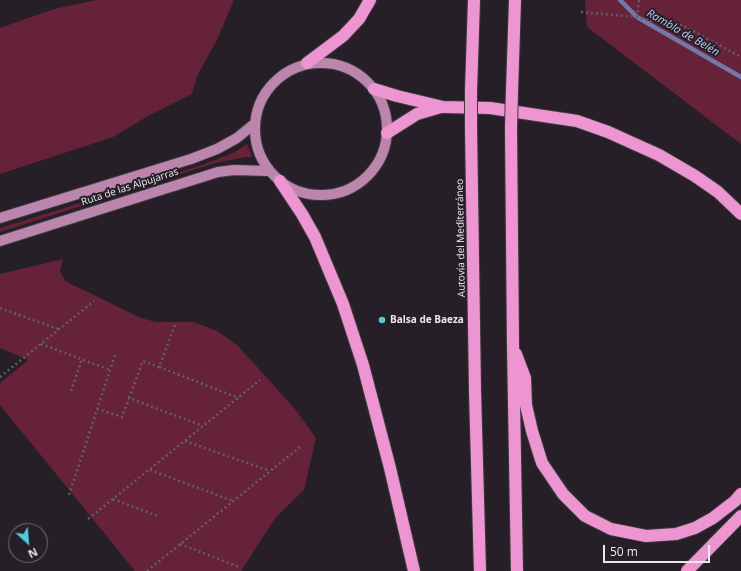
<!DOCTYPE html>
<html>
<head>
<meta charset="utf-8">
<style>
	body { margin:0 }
	#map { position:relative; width:741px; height:571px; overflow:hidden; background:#261f28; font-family:"Open Sans",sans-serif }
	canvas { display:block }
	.north { position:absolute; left:8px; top:523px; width:40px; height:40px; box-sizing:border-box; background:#261f28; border:1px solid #756f77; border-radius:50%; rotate:154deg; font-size:11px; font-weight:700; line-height:16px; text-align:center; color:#ebe7ed }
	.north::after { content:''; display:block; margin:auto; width:14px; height:18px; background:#52cbda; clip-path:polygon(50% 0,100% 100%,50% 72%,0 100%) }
	.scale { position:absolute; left:603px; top:545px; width:107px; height:18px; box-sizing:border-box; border:2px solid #ebe7ed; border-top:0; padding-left:5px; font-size:12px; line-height:14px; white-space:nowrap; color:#ebe7ed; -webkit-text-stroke:3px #261f28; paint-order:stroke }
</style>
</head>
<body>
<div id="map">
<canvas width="741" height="571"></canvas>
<div class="north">N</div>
<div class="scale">50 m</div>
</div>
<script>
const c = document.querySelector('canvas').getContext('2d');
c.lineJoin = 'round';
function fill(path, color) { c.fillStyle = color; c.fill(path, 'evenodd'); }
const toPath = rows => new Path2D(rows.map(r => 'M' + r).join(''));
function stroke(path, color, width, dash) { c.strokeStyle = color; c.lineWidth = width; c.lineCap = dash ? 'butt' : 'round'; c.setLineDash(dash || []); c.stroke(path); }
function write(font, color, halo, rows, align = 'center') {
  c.font = font + ' "Open Sans",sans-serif'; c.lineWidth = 4; c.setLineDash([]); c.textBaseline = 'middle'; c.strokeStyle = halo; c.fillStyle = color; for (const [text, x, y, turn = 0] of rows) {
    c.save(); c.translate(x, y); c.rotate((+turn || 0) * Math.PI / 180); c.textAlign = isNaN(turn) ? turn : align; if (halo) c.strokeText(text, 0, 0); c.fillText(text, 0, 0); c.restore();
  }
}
fill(toPath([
	[97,0,234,0,216,42,197,76,192,94,148,116,113,137,0,174,0,28,54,9],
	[585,0,741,0,741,144,587,27],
	[247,144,252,157,246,157,215,163,0,232,0,228,202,165,233,153],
	[63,259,60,271,65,281,141,318,156,322,193,322,217,331,237,345,295,409,316,438,304,490,276,517,241,571,135,571,0,405,0,383,28,360,0,348,0,274]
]), '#662239');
stroke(toPath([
	[620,0,637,17,741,77]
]), '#7279aa', 4.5);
const major = toPath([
	'255 129a66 66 0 1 1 132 0a66 66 0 1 1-132 0Z',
	[0,218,191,159,217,149,237,138,254,124],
	[0,241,218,172,234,170,269,171]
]);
const highway = toPath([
	[307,63,343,36,359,19,370,0],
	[374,89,397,96,443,107,490,108,577,121,608,132,659,155,695,176,718,192,741,214],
	[471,91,474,0],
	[512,91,515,0],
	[471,126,475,391,480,571],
	[511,128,513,345,517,571],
	[387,133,417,114,441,107],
	[280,181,302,214,315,237,343,304,363,365,390,468,414,571],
	[516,354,525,378,526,405,532,431,542,463,563,494,585,516,611,529,646,536,676,534,695,528,713,518,735,501,741,494],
	[687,571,741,516]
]);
stroke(major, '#3f3a41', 12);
stroke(highway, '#3f3a41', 14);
stroke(toPath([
	[581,12,637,17,650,21,682,25,741,57],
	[637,17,639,0],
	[0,308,58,329],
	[175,325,159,367,239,398],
	[41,344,110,370],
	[0,377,94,301],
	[71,391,82,359],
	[129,398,143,361,159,367],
	[97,409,122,417,129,398,203,426],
	[185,441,270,471],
	[150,470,233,501],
	[69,495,115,355],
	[113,499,158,516],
	[88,519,260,380],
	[180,544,239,567],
	[147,571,300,447]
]), '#645d66', 2.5, [2, 3]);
stroke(major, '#bc85ad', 10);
stroke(highway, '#ec95d0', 12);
const highwayBridge = toPath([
	[471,91,471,126],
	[511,128,512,91]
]);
stroke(highwayBridge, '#3f3a41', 14, []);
stroke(highwayBridge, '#ec95d0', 12);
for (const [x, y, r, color] of [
	[382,320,4,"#52cbda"]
]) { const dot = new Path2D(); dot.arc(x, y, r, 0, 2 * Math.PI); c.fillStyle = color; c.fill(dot); stroke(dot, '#261f28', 1.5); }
write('10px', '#ebe7ed', '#261f28', [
	["Ruta de las Alpujarras",130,187,-18],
	["Autovía del Mediterráneo",461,238,-91]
]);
write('bold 10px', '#ebe7ed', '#261f28', [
	["Balsa de Baeza",390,320]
], 'left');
write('italic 11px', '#bcc7ee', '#261f28', [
	["Rambla de Belén",683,33,30]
]);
</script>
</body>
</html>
